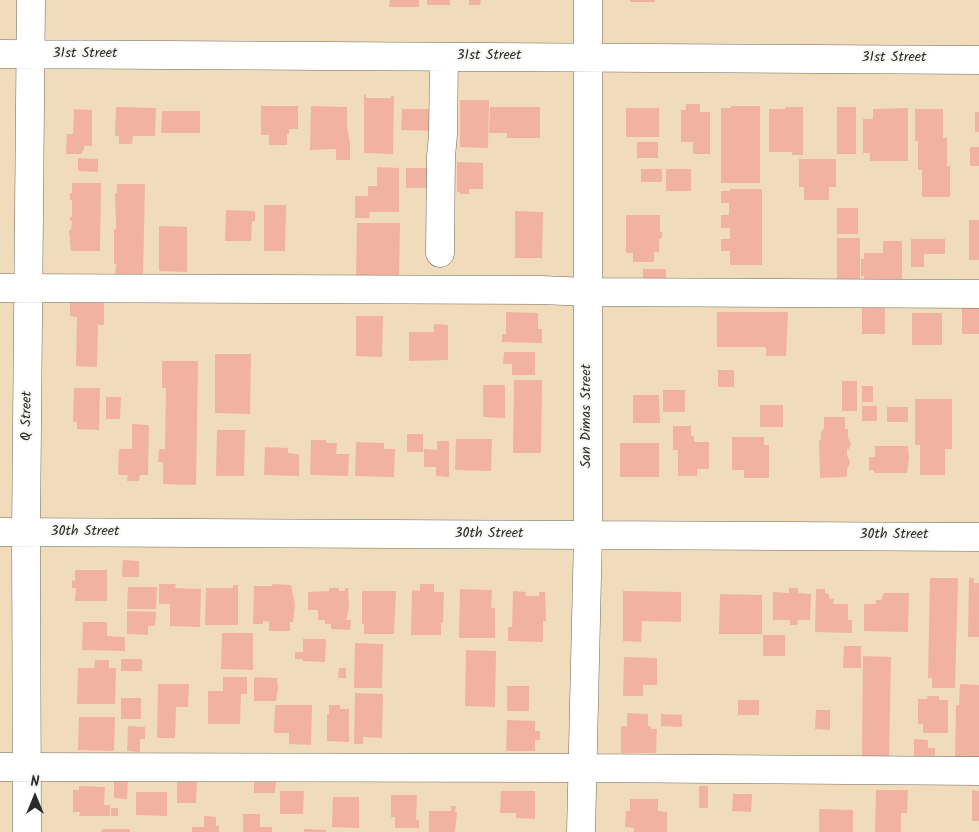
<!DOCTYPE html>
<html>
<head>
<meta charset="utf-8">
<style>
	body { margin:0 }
	#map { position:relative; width:979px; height:832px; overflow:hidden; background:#f0dcbb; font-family:Kalam,sans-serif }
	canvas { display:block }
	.north { position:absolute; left:10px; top:772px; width:50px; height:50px; -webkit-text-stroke:4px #f6f6f2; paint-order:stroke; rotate:0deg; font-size:14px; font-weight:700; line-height:20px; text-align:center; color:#2b2b2b }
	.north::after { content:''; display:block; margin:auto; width:18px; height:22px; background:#2b2b2b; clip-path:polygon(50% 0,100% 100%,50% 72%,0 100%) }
</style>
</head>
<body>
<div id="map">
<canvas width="979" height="832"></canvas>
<div class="north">N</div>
</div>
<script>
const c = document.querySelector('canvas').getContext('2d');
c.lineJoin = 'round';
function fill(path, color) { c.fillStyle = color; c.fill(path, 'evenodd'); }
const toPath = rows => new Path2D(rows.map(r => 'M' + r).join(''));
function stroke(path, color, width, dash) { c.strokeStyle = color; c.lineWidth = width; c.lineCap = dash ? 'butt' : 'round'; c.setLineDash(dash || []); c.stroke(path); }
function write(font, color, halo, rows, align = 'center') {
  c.font = font + ' Kalam,sans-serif'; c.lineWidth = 4; c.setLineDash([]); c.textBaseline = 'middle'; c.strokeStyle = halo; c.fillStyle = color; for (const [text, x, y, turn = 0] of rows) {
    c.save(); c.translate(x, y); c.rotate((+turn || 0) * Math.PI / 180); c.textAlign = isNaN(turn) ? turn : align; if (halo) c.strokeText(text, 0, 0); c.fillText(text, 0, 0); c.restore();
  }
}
fill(toPath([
	[390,0,419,0,419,7,389,7],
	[427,0,450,0,450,5,427,5],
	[469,0,481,0,480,5,469,5],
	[630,0,655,0,655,2,630,2],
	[364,95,366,95,366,98,391,98,391,96,394,96,393,154,364,153],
	[460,100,489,100,488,148,460,147],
	[686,104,700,104,700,112,710,112,710,154,693,154,693,142,681,142,681,110,686,110],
	[261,106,298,106,298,129,289,129,289,134,287,134,287,145,269,145,269,135,261,135],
	[311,106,347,107,347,126,350,143,350,160,336,160,336,149,310,150],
	[731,106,760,106,760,183,721,183,721,108,731,108],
	[116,107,156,108,155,136,133,136,132,144,119,144,119,136,115,136],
	[490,107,540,107,540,138,507,138,507,133,489,133],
	[785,107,803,107,803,155,792,155,792,152,769,152,769,109,785,109],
	[837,107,856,107,856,154,837,154],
	[626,108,659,108,659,137,626,137],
	[908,108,908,161,870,161,870,153,863,153,863,119,873,119,873,109],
	[74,109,92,110,92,146,84,146,84,151,82,151,82,154,66,154,67,134,73,134],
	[402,109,440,109,440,131,401,130],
	[915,109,943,109,943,138,947,138,947,166,950,166,950,197,922,197,922,170,918,170,918,141,915,141],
	[162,111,200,111,200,133,161,133],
	[975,112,979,112,979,132,975,132],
	[637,142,658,142,658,158,637,158],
	[970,147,979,147,979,166,970,166],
	[78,158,98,159,98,172,78,171],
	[799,159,836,159,836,187,829,187,829,200,804,200,804,187,799,187],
	[457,162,483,163,483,189,469,189,469,194,460,194,460,192,457,192],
	[377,167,399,168,399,212,370,212,369,218,355,218,355,196,368,196,368,186,377,186],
	[406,168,430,168,430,188,406,188],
	[641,169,662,169,662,182,641,182],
	[666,169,691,169,691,191,666,191],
	[72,183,101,183,100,251,71,251,69,230,71,230,72,221,70,221,70,217,72,217,72,200,70,200,70,193,72,193],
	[117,184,145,184,143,276,115,276,116,264,114,264,114,229,116,229,116,222,115,193,117,193],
	[730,189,762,189,762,265,730,265,730,251,721,251,721,239,730,239,730,228,721,228,721,215,729,215,729,203,721,203,721,191,730,191],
	[264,205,286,205,285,251,264,251],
	[837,208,858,208,858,234,837,234],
	[226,210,255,211,255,221,252,221,251,241,225,241],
	[515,211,543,212,542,258,515,258],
	[626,215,660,215,660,232,662,232,662,238,659,238,659,252,654,252,654,262,633,262,633,253,626,253],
	[969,220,979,220,979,260,969,260],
	[357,223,400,223,399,278,356,278],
	[159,226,187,227,187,272,159,271],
	[837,238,860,238,860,280,837,280],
	[911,239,945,239,945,254,924,254,924,267,911,267],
	[883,241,902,241,902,281,864,282,864,276,861,276,861,259,864,259,864,253,883,253],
	[643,269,666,269,666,282,643,282],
	[70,300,104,301,104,325,98,325,97,367,76,366,77,317,70,316],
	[962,307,979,307,979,334,962,334],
	[862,308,885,308,885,334,862,334],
	[506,312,538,313,538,329,542,329,542,343,502,342,502,334,506,334],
	[717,312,788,312,786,356,766,356,766,347,717,347],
	[912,313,942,313,942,345,912,345],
	[356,316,383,316,382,357,356,356],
	[434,324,448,325,448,360,409,361,409,332,434,332],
	[504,352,535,352,535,375,512,375,512,364,503,364],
	[215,354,251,354,250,414,215,413],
	[162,361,198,361,196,485,163,484,163,462,158,462,159,449,165,449,166,388,162,388],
	[718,370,734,370,734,387,718,387],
	[514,380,542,380,541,453,513,453],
	[842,381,857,381,857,411,842,411],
	[483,385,505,385,505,418,483,417],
	[862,386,873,386,873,402,862,402],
	[74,388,100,388,99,430,77,429,77,422,73,422],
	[663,390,685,390,685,412,663,412],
	[633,395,659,395,660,423,633,423],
	[106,397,121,397,120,419,106,419],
	[915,399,952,399,952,449,945,449,945,475,920,475,920,445,915,445],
	[760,405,783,405,783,427,760,427],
	[862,406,877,406,877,421,862,421],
	[887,407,908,407,908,422,887,422],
	[824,417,845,417,845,429,848,429,848,438,851,443,849,449,847,449,847,455,850,462,847,470,847,477,820,478,819,441,821,440,821,432,824,428],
	[132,424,149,425,148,475,140,475,139,481,127,481,128,475,118,475,119,449,132,449],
	[673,426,691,426,691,436,694,436,694,442,709,442,709,469,697,469,697,476,678,476,678,450,673,450],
	[217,430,245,430,244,476,216,476],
	[407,434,423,434,423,452,407,452],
	[732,437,764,437,764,445,769,445,769,478,744,478,744,470,732,470],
	[456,439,492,439,491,471,455,470],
	[311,440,326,440,326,443,337,443,336,454,349,454,348,476,310,475],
	[437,441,449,441,449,477,436,476,436,467,424,467,424,449,437,450],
	[356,442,384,443,384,449,395,449,394,477,355,476],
	[620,443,659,443,659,477,620,477],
	[875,446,908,446,909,458,907,473,874,473,874,470,869,470,869,457,875,457],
	[265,447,288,448,288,453,299,454,299,476,264,475],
	[123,560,139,561,139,577,122,577],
	[75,570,107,570,107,601,75,601,76,588,72,588,72,580,75,581],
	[930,578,958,578,955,688,932,688,932,678,928,678],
	[969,578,974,578,974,583,979,583,979,637,968,637],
	[159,584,176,584,175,588,201,589,200,627,170,626,170,604,159,604],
	[272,584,291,585,295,605,293,622,290,622,290,631,269,631,269,622,263,621,263,624,253,624,254,586,272,586],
	[420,584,434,584,434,592,444,592,443,623,441,623,441,635,411,635,412,590,420,591],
	[233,585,238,585,238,625,205,625,206,588,233,588],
	[128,587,157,587,156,609,127,609],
	[329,588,339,588,339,591,345,591,345,588,348,588,349,608,346,620,351,620,350,630,331,629,331,624,325,624,325,620,318,620,318,610,308,610,308,592,329,591],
	[789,588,798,588,798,593,811,594,810,620,798,620,797,625,790,625,790,620,773,620,773,592,789,593],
	[460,589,492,590,491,608,495,608,495,638,459,638],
	[816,589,825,589,825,593,829,594,829,599,834,599,833,604,848,604,848,620,852,620,852,633,815,632],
	[362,591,396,591,394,634,364,634,364,624,362,624],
	[513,591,526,592,525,596,539,596,539,592,545,592,546,621,543,621,543,642,508,641,508,627,512,627],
	[623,591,681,592,681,622,642,621,641,642,623,641],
	[884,593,909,593,908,632,864,631,864,604,876,604,876,600,881,600],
	[720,594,762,595,762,634,719,634],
	[127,611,156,612,155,626,148,626,148,635,127,634],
	[83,622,107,622,107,636,125,637,125,651,82,650],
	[222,633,253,633,253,670,221,669],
	[763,635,785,635,785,656,763,656],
	[303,639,326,639,325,662,303,661,303,659,295,659,295,652,303,652],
	[355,643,383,644,382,688,354,688],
	[844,646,861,646,861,668,843,668],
	[466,650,496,651,495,707,465,706],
	[863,656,891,657,889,757,862,757],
	[624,657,657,658,657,685,643,685,643,696,623,696],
	[121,659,142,659,142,671,121,671],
	[95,660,109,660,109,668,116,668,115,704,77,704,78,668,94,668],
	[339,668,346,668,346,678,338,678],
	[223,677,247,677,247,694,241,694,240,724,208,724,208,691,223,691],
	[254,677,277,678,278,689,276,701,254,701],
	[158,684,189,684,188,707,176,707,175,738,157,738],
	[960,684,979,685,979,764,955,763,956,705,959,705],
	[507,686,529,686,529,711,507,711],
	[355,693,383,694,382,738,363,737,363,744,354,744],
	[928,696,939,696,939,700,948,700,948,733,923,733,923,724,918,724,918,699,927,699],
	[121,698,141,698,141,719,121,719],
	[738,700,759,700,759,715,738,715],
	[275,705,312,705,311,745,289,744,289,733,274,733],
	[329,705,340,705,340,709,349,709,349,742,327,741,327,714,329,714],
	[816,710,830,710,830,730,815,729],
	[627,713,648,714,648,726,651,726,651,729,657,729,656,753,621,753,621,726,627,726],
	[661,714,682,715,682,727,661,726],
	[79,717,115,717,114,751,78,750],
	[507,720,535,721,535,731,540,731,540,740,535,740,535,751,506,751],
	[128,726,145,727,145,739,140,739,140,752,127,751],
	[914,739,928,740,928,748,935,748,935,757,914,760],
	[114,778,128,778,127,799,114,798],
	[177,778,197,778,196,803,177,803],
	[254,780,276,781,275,793,254,793],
	[79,786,105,787,104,805,110,805,110,816,79,816,80,812,73,812,73,790,79,790],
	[699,786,708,786,708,808,699,808],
	[876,790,908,790,907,813,901,813,901,832,875,832],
	[972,790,979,791,979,821,972,821],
	[280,791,304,791,303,814,280,814],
	[501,791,535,791,535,819,516,818,516,813,500,813],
	[136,792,167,792,167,816,136,815],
	[733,794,752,794,751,812,732,811],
	[391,795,417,795,416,820,419,820,419,828,395,828,395,817,391,817],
	[333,797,359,797,359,828,332,827],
	[630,799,658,799,658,811,667,812,667,832,634,832,634,828,625,827,626,811,630,811],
	[451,806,456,806,455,812,457,812,455,832,429,832,429,811,451,811],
	[111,808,118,808,118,816,111,816],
	[819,809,853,810,853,832,819,832],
	[243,814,260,814,260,827,272,827,272,832,243,832],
	[204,816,216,817,216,826,219,826,219,832,192,832,192,827,204,827],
	[102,829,130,829,130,832,101,832],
	[304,829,326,830,326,832,304,832]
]), '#f2b2a0');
const minor = toPath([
	[0,54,979,60],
	[440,253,441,156,443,135,444,57],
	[0,288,541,290,588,292,979,294],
	[0,532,979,537],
	[0,767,583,768,979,771],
	[27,832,26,532,31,0],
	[581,832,588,535,588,0]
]);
stroke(minor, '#70695d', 29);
stroke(minor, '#fff', 28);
write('14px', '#2b2b2b', '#f6f6f2', [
	["31st Street",85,55],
	["31st Street",489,57],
	["31st Street",894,59],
	["Q Street",28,416,-89],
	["San Dimas Street",588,416,-90],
	["30th Street",85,533],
	["30th Street",489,535],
	["30th Street",894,536]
]);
</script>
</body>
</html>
